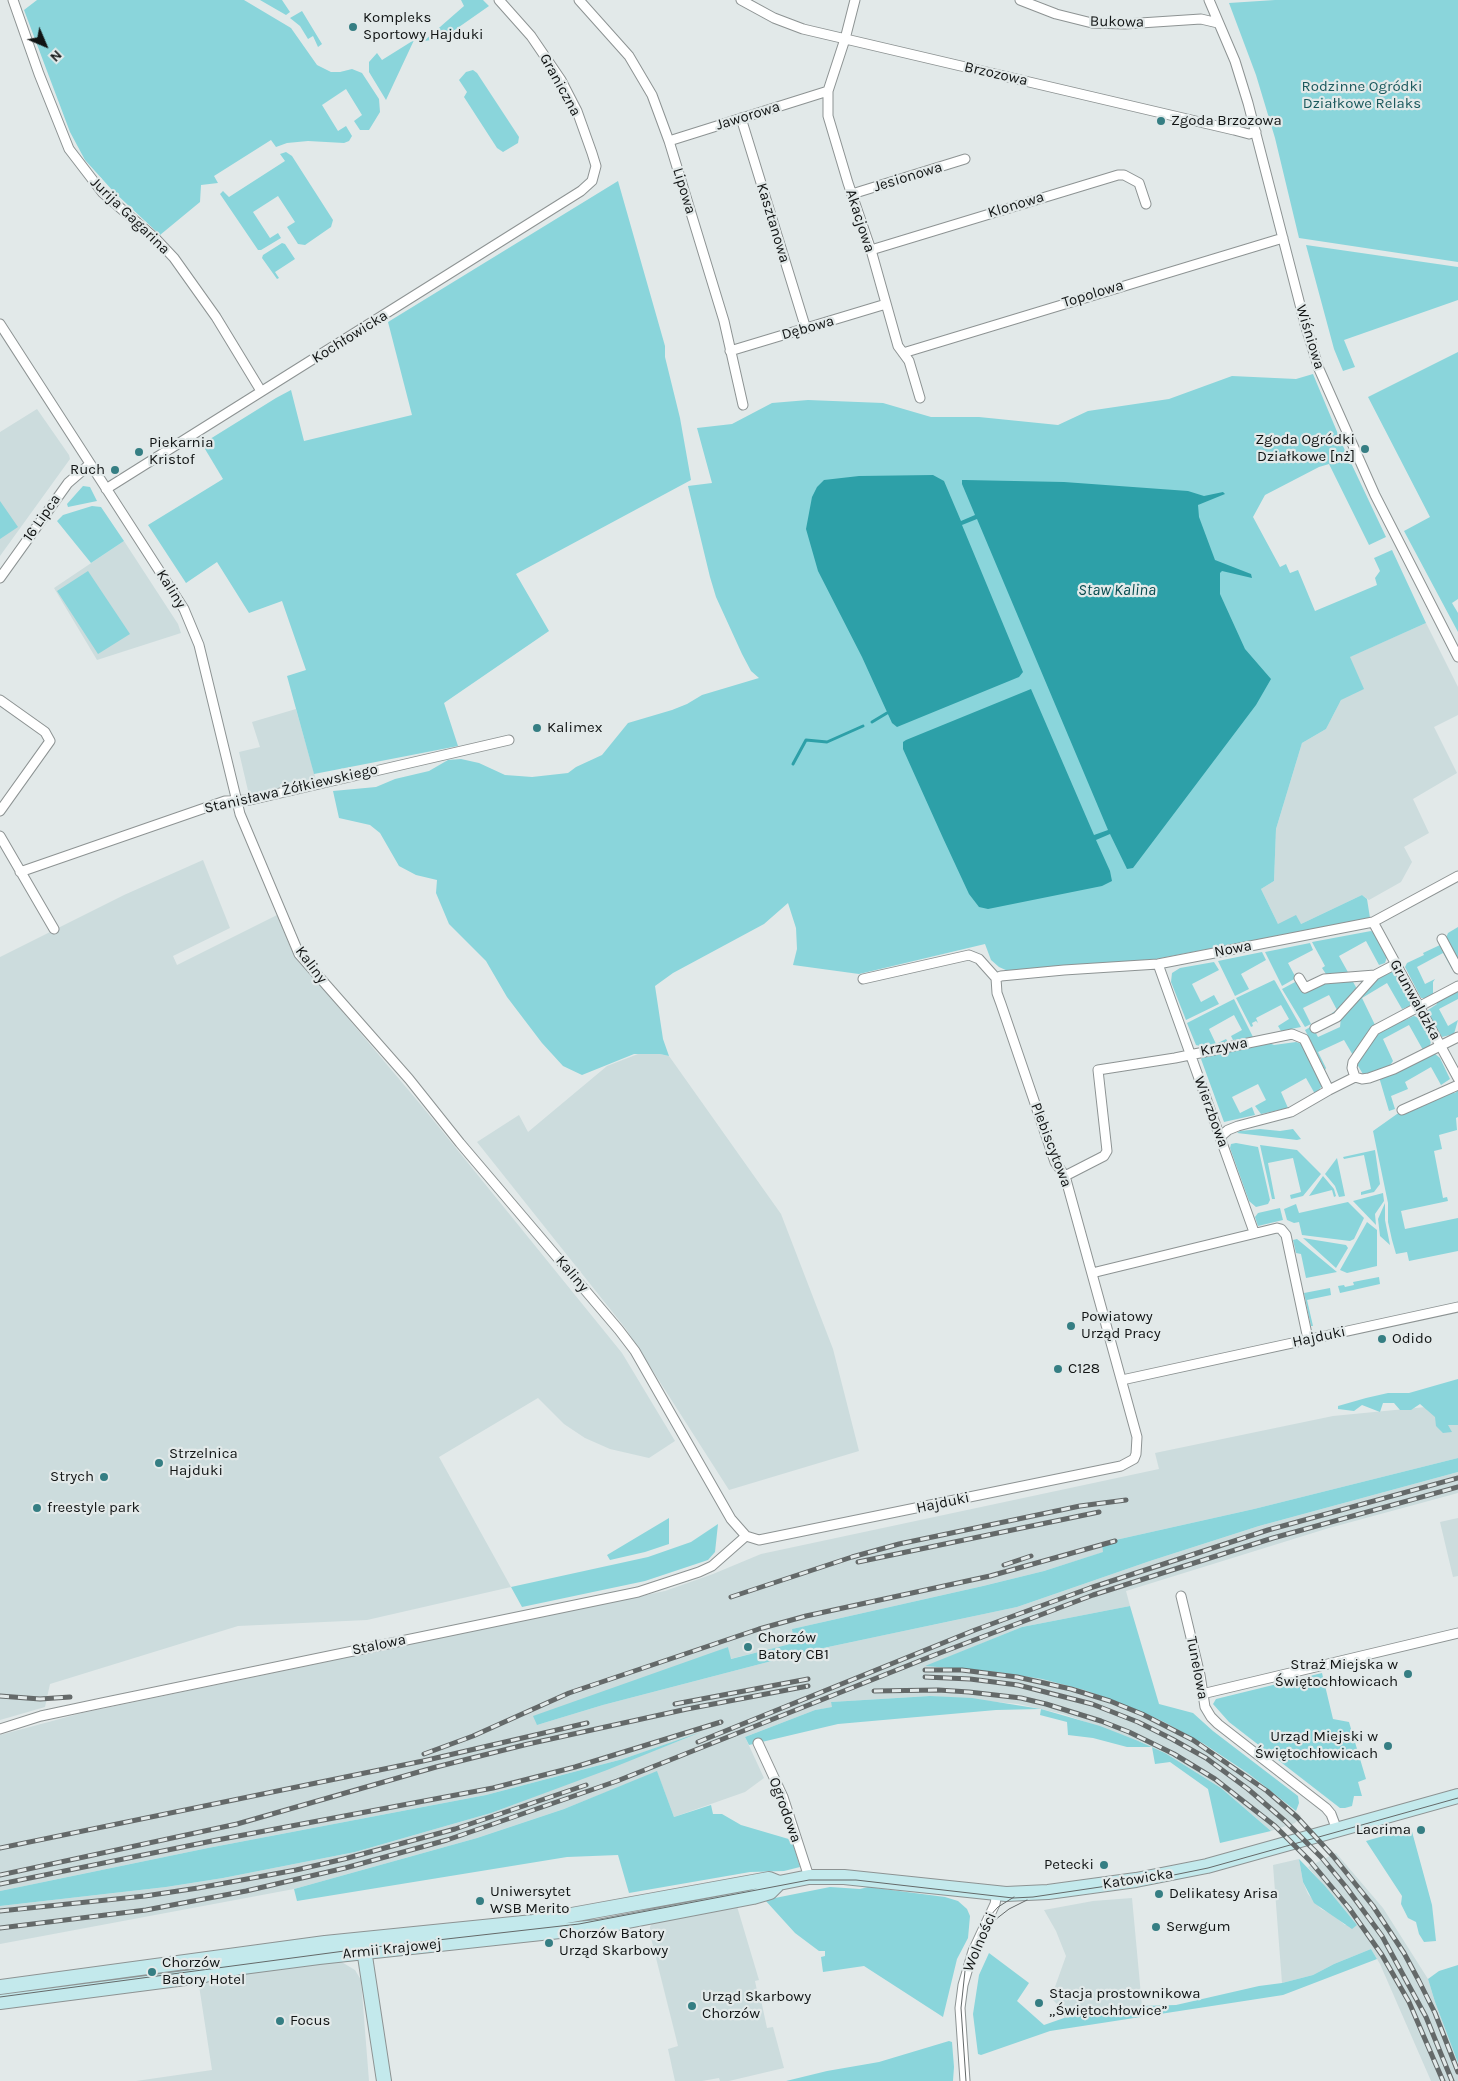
<!DOCTYPE html>
<html>
<head>
<meta charset="utf-8">
<style>
	body { margin:0 }
	#map { position:relative; width:1458px; height:2081px; overflow:hidden; background:#e2e9e9; font-family:Karla,sans-serif }
	canvas { display:block }
	.north { position:absolute; left:20px; top:20px; width:50px; height:50px; -webkit-text-stroke:4px #e2e9e9; paint-order:stroke; rotate:135deg; font-size:14px; font-weight:700; line-height:20px; text-align:center; color:#111414 }
	.north::after { content:''; display:block; margin:auto; width:18px; height:22px; background:#111414; clip-path:polygon(50% 0,100% 100%,50% 72%,0 100%) }
</style>
</head>
<body>
<div id="map">
<canvas width="1458" height="2081"></canvas>
<div class="north">N</div>
</div>
<script>
const c = document.querySelector('canvas').getContext('2d');
c.lineJoin = 'round';
function fill(path, color) { c.fillStyle = color; c.fill(path, 'evenodd'); }
const toPath = rows => new Path2D(rows.map(r => 'M' + r).join(''));
function stroke(path, color, width, dash) { c.strokeStyle = color; c.lineWidth = width; c.lineCap = dash ? 'butt' : 'round'; c.setLineDash(dash || []); c.stroke(path); }
function write(font, color, halo, rows, align = 'center') {
  c.font = font + ' Karla,sans-serif'; c.lineWidth = 4.5; c.setLineDash([]); c.textBaseline = 'middle'; c.strokeStyle = halo; c.fillStyle = color; for (const [text, x, y, turn = 0] of rows) {
    c.save(); c.translate(x, y); c.rotate((+turn || 0) * Math.PI / 180); c.textAlign = isNaN(turn) ? turn : align; if (halo) c.strokeText(text, 0, 0); c.fillText(text, 0, 0); c.restore();
  }
}
fill(toPath([
	[37,409,69,455,70,459,0,556,0,432],
	[124,541,178,624,181,633,97,660,54,588],
	[1426,623,1458,687,1458,715,1434,727,1457,773,1413,799,1429,833,1404,847,1412,862,1401,882,1369,900,1362,895,1301,924,1278,924,1261,889,1274,881,1276,829,1302,743,1326,729,1341,700,1349,657],
	[296,709,316,780,249,795,239,752,260,747,252,722],
	[203,860,230,928,173,956,177,965,277,915,293,953,421,1105,622,1353,675,1441,649,1458,610,1449,585,1438,564,1424,538,1398,439,1457,511,1587,367,1620,238,1626,50,1684,45,1707,0,1720,0,957,124,895],
	[638,1054,660,1054,669,1056,781,1214,833,1349,859,1451,729,1490,626,1329,477,1142,519,1115,528,1132,607,1066],
	[1458,1401,1458,1458,1254,1509,1102,1543,1104,1552,1044,1571,983,1586,792,1629,795,1643,730,1659,728,1647,537,1725,603,1705,814,1650,1017,1607,1150,1561,1259,1526,1458,1472,1458,1493,1329,1528,1126,1591,1130,1606,1022,1627,927,1666,997,1672,1042,1679,1084,1690,1164,1722,1249,1774,1301,1816,1295,1823,1271,1831,1221,1788,1165,1753,1136,1740,1063,1714,1018,1704,930,1696,831,1702,833,1707,815,1710,745,1737,764,1778,745,1792,674,1817,657,1772,564,1809,477,1838,294,1889,0,1944,0,1906,166,1887,223,1878,355,1852,491,1813,689,1737,623,1759,486,1795,208,1848,0,1891,0,1735,82,1713,665,1591,713,1574,761,1554,1159,1469,1155,1453,1333,1416,1426,1407],
	[1458,1518,1458,1576,1453,1577,1440,1522],
	[1336,1853,1383,1908,1428,1979,1435,2002,1458,2063,1458,2081,1431,2081,1380,1964,1371,1949,1334,1964,1313,1975,1282,1983,1273,1865,1299,1859,1303,1882,1308,1894,1321,1909,1332,1914,1345,1925,1357,1925,1308,1867],
	[1132,1898,1142,2006,1064,2018,1062,2004,1058,2005,1051,1998,1066,1956,1056,1931,1044,1910,1093,1901],
	[736,1903,759,1980,755,1981,759,2000,761,2000,767,2028,773,2027,784,2068,729,2081,720,2081,719,2078,702,2081,675,2081,668,2049,678,2046,650,1934,650,1927,652,1923],
	[340,1961,355,1970,361,1980,369,2081,136,2081,212,2070,198,1979]
]), '#ccdcdd');
fill(toPath([
	[37,0,244,0,291,28,317,65,331,72,340,72,352,69,362,73,379,99,380,112,369,130,360,130,354,121,362,115,346,89,322,105,338,131,346,126,352,136,349,141,344,143,308,141,287,143,276,147,271,140,214,176,218,183,201,185,200,202,160,235,113,191,85,160,70,132,24,10],
	[260,0,282,0,290,12,286,15],
	[461,0,483,0,489,6,449,34,447,38,424,41,464,6],
	[1275,0,1458,0,1458,262,1299,238,1275,138,1256,75,1229,3],
	[302,11,322,44,318,47,313,36,308,39,300,26,290,18],
	[412,32,415,38,386,100,369,72,369,62,377,53,382,60,414,40,409,33],
	[473,70,477,73,519,137,518,143,503,152,497,148,464,97,467,92,459,80,466,72],
	[286,152,292,156,333,220,331,227,305,245,298,244,287,227,295,222,278,196,253,212,270,238,278,233,281,238,261,250,258,250,220,194,223,191,229,197,285,161,280,154],
	[618,181,665,346,665,357,680,418,691,480,516,574,549,631,444,703,458,746,314,774,287,676,306,670,282,601,249,613,217,562,186,583,148,525,223,479,202,444,276,398,291,390,304,441,412,415,388,322],
	[282,243,285,244,295,259,275,272,279,278,277,279,262,258,263,255],
	[1306,245,1458,267,1458,300,1344,340,1355,367,1343,371,1334,349],
	[1458,352,1458,599,1452,603,1458,613,1458,632,1404,531,1430,517,1368,397],
	[1313,374,1343,446,1386,537,1369,545,1329,464,1319,467,1265,495,1253,517,1280,567,1286,564,1290,573,1298,570,1315,611,1377,585,1375,578,1380,571,1374,558,1392,550,1426,623,1350,657,1364,689,1341,700,1326,729,1302,743,1276,829,1274,881,1261,889,1278,924,1296,915,1301,924,1362,895,1367,899,1370,918,1156,959,1008,971,999,967,991,960,985,944,859,974,793,965,797,949,796,928,788,903,764,924,673,973,655,986,663,1039,669,1056,660,1054,634,1054,582,1075,563,1066,542,1043,507,997,486,961,449,924,436,893,437,880,416,875,399,866,380,833,370,825,339,818,333,791,376,787,395,779,429,771,448,760,461,759,479,763,505,775,519,776,532,777,568,773,576,767,602,755,628,723,672,710,687,704,702,695,759,678,751,671,742,654,716,597,710,577,688,486,712,483,697,428,732,424,772,403,808,400,883,403,931,417,979,417,1058,425,1088,411,1169,399,1232,376,1296,379],
	[83,486,90,487,97,501,68,507,67,504],
	[0,501,18,527,0,539],
	[92,506,101,507,124,541,91,563,57,521,63,515],
	[88,571,130,634,98,654,57,591],
	[1458,927,1458,960,1446,938,1448,933],
	[1371,931,1375,933,1387,957,1385,963,1379,965,1366,941,1339,956,1349,974,1326,974,1322,968,1325,966,1312,942],
	[1310,943,1313,950,1288,963,1296,978,1282,986,1265,952],
	[1440,945,1455,968,1452,969,1443,953,1417,967,1425,984,1435,979,1433,982,1433,994,1425,998,1421,998,1405,967,1407,963,1424,955,1423,953],
	[1262,952,1266,960,1241,974,1249,989,1235,996,1218,961],
	[1214,962,1219,970,1192,984,1201,1002,1214,995,1219,1004,1186,1020,1171,982,1172,973,1180,968],
	[1392,972,1396,973,1410,1001,1410,1006,1402,1009,1387,983,1362,998,1375,1025,1354,1057,1344,1040,1318,1052,1326,1068,1325,1070,1305,1030,1312,1026,1318,1037,1340,1027,1341,1017,1358,997,1383,974,1384,975],
	[1274,980,1275,981,1301,1027,1281,1031,1278,1026,1289,1019,1281,1005,1256,1018,1258,1023,1256,1021,1252,1023,1253,1026,1251,1027,1236,998],
	[1352,980,1357,989,1333,1016,1332,1013,1337,1010,1329,995,1303,1008,1311,1024,1305,1027,1282,989,1297,981,1303,993,1325,981],
	[1458,989,1458,999,1439,1009,1448,1026,1458,1020,1454,1034,1442,1037,1428,1014,1428,1010,1437,1004,1436,1002],
	[1234,999,1253,1037,1233,1040,1231,1036,1242,1030,1234,1015,1209,1029,1216,1044,1226,1039,1228,1042,1204,1047,1196,1045,1187,1023],
	[1414,1016,1419,1018,1431,1040,1430,1046,1423,1050,1409,1025,1383,1039,1393,1061,1389,1067,1364,1076,1357,1064,1377,1032,1403,1018,1405,1020],
	[1267,1042,1274,1045,1296,1042,1302,1044,1323,1085,1315,1094,1306,1078,1281,1092,1288,1108,1261,1114,1255,1106,1266,1100,1258,1084,1232,1097,1240,1113,1252,1107,1255,1115,1224,1122,1201,1059,1205,1055],
	[1434,1053,1440,1058,1450,1079,1441,1085,1431,1067,1405,1082,1408,1089,1391,1096,1395,1109,1389,1111,1379,1077],
	[1458,1090,1458,1117,1456,1118,1457,1130,1439,1135,1442,1149,1434,1151,1443,1198,1447,1197,1448,1201,1401,1211,1405,1229,1458,1218,1458,1251,1409,1261,1407,1252,1396,1254,1392,1240,1388,1222,1388,1203,1373,1131,1397,1114,1452,1092,1455,1093],
	[1260,1129,1280,1131,1293,1129,1301,1139,1297,1140,1237,1133,1240,1131],
	[1236,1143,1258,1147,1270,1200,1268,1204,1256,1207,1249,1201,1230,1148,1231,1144],
	[1260,1145,1297,1150,1321,1174,1303,1196,1291,1199,1290,1195,1301,1192,1293,1158,1268,1163,1275,1199,1272,1199],
	[1375,1150,1380,1184,1374,1192,1361,1195,1361,1192,1371,1189,1364,1155,1344,1159,1343,1157],
	[1337,1158,1345,1196,1339,1197,1335,1186,1325,1174],
	[1323,1176,1334,1189,1336,1196,1334,1197,1332,1190,1309,1196],
	[1383,1193,1384,1201,1375,1214,1376,1225,1353,1201],
	[1348,1202,1364,1218,1354,1239,1350,1241,1302,1235,1299,1222,1294,1223,1287,1220,1284,1209,1296,1204,1299,1213],
	[1385,1203,1385,1220,1390,1245,1380,1236,1378,1219],
	[1280,1208,1283,1220,1258,1226,1255,1217,1258,1213],
	[1367,1222,1377,1230,1377,1266,1347,1273,1340,1270],
	[1303,1238,1346,1245,1348,1248,1336,1268],
	[1297,1239,1337,1272,1306,1278,1301,1254,1296,1253,1293,1240],
	[1379,1277,1380,1284,1340,1293,1338,1286,1344,1285,1345,1287,1354,1285,1353,1282],
	[1330,1288,1331,1295,1307,1300,1313,1326,1311,1326,1304,1293],
	[1458,1379,1458,1425,1448,1425,1452,1432,1443,1433,1436,1426,1435,1417,1420,1404,1411,1410,1400,1410,1394,1403,1383,1403,1380,1412,1362,1405,1354,1411,1338,1409,1338,1406,1366,1398,1388,1393,1409,1393],
	[1458,1458,1458,1472,1259,1526,1150,1561,1017,1607,814,1650,603,1705,537,1725,533,1716,728,1647,731,1659,794,1643,792,1629,983,1586,1044,1571,1103,1552,1102,1543,1254,1509],
	[669,1518,669,1544,645,1552,610,1560,607,1555],
	[718,1524,715,1552,708,1560,645,1581,522,1607,511,1587,648,1557,691,1542],
	[1130,1606,1159,1704,1193,1713,1213,1731,1298,1796,1299,1803,1296,1811,1249,1774,1204,1744,1164,1722,1118,1702,1084,1690,1042,1679,997,1672,925,1666,1022,1627],
	[1322,1673,1333,1719,1349,1722,1366,1779,1358,1782,1362,1796,1354,1796,1352,1806,1345,1808,1340,1808,1229,1722,1213,1704,1216,1699],
	[930,1696,972,1698,1041,1709,1100,1726,1136,1740,1165,1753,1221,1788,1271,1831,1220,1843,1208,1789,1170,1762,1155,1764,1152,1747,1127,1747,1093,1738,1068,1735,1067,1722,1040,1715,1041,1709,996,1710,838,1724,749,1745,745,1737,815,1710,832,1707,831,1702],
	[701,1732,607,1770,491,1813,355,1852,223,1878,166,1887,0,1906,0,1891,208,1848,486,1795,623,1759],
	[657,1771,674,1817,711,1805,713,1814,722,1814,741,1825,792,1840,800,1867,784,1871,750,1872,629,1893,618,1855,567,1857,297,1901,294,1889,477,1838,564,1809],
	[1411,1828,1432,1905,1436,1941,1424,1942,1419,1934,1416,1922,1408,1918,1401,1904,1402,1896,1366,1841],
	[1299,1859,1325,1886,1357,1925,1352,1929,1314,1903,1303,1882],
	[830,1887,860,1889,868,1887,945,1897,958,1901,967,1909,970,1916,968,1938,957,1959,943,2017,864,1966,823,1972,821,1957,825,1956,825,1951,819,1951,795,1933,765,1900],
	[1371,1949,1377,1959,1283,1995,1050,2031,981,2055,978,2054,973,2014,979,1975,989,1953,1029,1983,1017,2001,1044,2025,1064,2018,1142,2006,1176,2005,1259,1986,1282,1983,1313,1975,1334,1964],
	[1458,1965,1458,2063,1435,2002,1428,1979,1439,1971],
	[949,2041,952,2042,954,2067,953,2081,786,2081,827,2071,879,2062]
]), '#8ad5db');
fill(toPath([
	[933,475,944,481,961,521,975,515,962,484,962,480,965,480,1064,482,1188,491,1204,496,1223,492,1225,494,1198,505,1199,517,1215,560,1251,574,1252,578,1222,571,1220,573,1220,594,1245,649,1271,679,1256,705,1133,868,1127,869,1110,834,1096,840,1110,871,1112,881,1102,886,988,909,979,907,969,894,943,838,903,749,903,742,906,740,1031,689,1094,835,1108,830,977,519,962,525,1023,672,1019,677,897,727,892,723,862,657,818,571,806,529,812,497,817,487,824,480,859,476]
]), '#2da0a8');
stroke(toPath([
	[872,722,887,713],
	[793,764,806,740,827,742,863,726]
]), '#2da0a8', 3);
const street = toPath([
	[13,0,39,74,69,149,102,192,157,240,174,258,216,317,261,391],
	[579,0,629,56,652,95,669,141,724,321,743,405],
	[741,0,774,18,803,29,1234,130,1249,134,1256,132],
	[855,0,845,39,828,91,828,116,848,183,871,250,898,346,909,361,920,398],
	[1020,0,1056,14,1092,23,1125,24,1201,19,1218,23],
	[1209,0,1235,61,1248,103,1305,324,1319,369,1375,495,1458,657],
	[741,118,806,329],
	[669,141,828,91],
	[852,194,965,159],
	[871,250,1118,175,1124,175,1139,183,1146,204],
	[0,324,184,609,199,645,240,814,299,954,409,1079,460,1143,619,1330,635,1351,731,1519,746,1536,759,1540,1121,1466,1134,1459,1136,1454,1137,1437,1065,1176,1055,1162,1001,1004,997,993,996,978,979,959,969,955,863,979],
	[730,351,886,304],
	[903,353,1283,238],
	[106,489,581,191,592,181,596,166,592,153,577,111,561,80,531,36,499,0],
	[0,578,68,483,90,464],
	[0,700,45,732,50,741,0,811],
	[0,836,54,929],
	[20,872,225,801,250,800,509,740],
	[1373,922,1458,1078],
	[1442,939,1458,969],
	[1158,964,1254,1232],
	[996,978,1001,976,1064,970,1158,964,1373,922,1458,876],
	[1299,978,1305,988,1324,979,1375,975],
	[1315,1028,1337,1017,1375,975,1396,964],
	[1355,1077,1352,1068,1353,1062,1375,1030,1458,986],
	[1329,1090,1355,1077,1362,1079,1369,1078,1394,1069,1458,1037],
	[1402,1110,1458,1085],
	[1065,1176,1104,1156,1107,1151,1098,1070,1175,1058,1292,1034,1304,1039,1329,1090,1291,1112,1238,1126,1228,1130,1220,1137],
	[1092,1273,1277,1228,1281,1229,1286,1235,1308,1339],
	[1122,1380,1458,1307],
	[1181,1596,1200,1675,1205,1707,1211,1717,1218,1724,1326,1808,1331,1814,1337,1830],
	[1202,1694,1458,1633],
	[0,1729,41,1716,102,1703,638,1592,699,1572,712,1566,746,1536],
	[758,1743,783,1797,809,1877],
	[965,2081,960,2008,963,1985,973,1951,995,1904,997,1893]
]);
const secondary = toPath([
	[363,1943,384,2081],
	[0,1987,325,1943,533,1922,769,1879,779,1883,809,1877,844,1877,1006,1894,1048,1892,1136,1880,1207,1866,1458,1796],
	[0,2002,201,1976,227,1969,319,1957,597,1927,753,1897,770,1892,779,1883]
]);
stroke(street, '#8d9393', 11);
stroke(secondary, '#8d9393', 16);
stroke(street, '#fff', 9);
stroke(secondary, '#c3e9ec', 14);
stroke(toPath([
	[991,1923,1009,1909,1027,1900],
	[0,1997,367,1948,579,1924,809,1880,856,1880,1013,1898,1033,1897,1154,1879,1208,1868,1458,1798],
	[966,2081,961,2008,965,1971,988,1918,998,1907,1014,1897]
]), '#646969', 1);
const rail = toPath([
	[858,1562,1099,1512],
	[1004,1565,1031,1556],
	[731,1597,852,1557,899,1544,1080,1506,1126,1500],
	[925,1670,962,1670,1017,1677,1071,1689,1110,1701,1142,1714,1193,1740,1267,1791,1297,1817,1333,1856,1373,1906,1404,1953,1419,1981,1435,2013,1458,2072],
	[925,1677,970,1679,1018,1685,1092,1704,1138,1722,1172,1739,1206,1758,1248,1789,1285,1821,1322,1858,1346,1887,1382,1936,1426,2017,1452,2081],
	[874,1691,938,1690,969,1692,1021,1698,1046,1704,1101,1721,1129,1732,1174,1754,1215,1779,1275,1826,1310,1861,1349,1908,1382,1955,1409,2002,1443,2081],
	[0,1696,40,1699,70,1697],
	[675,1704,808,1679],
	[698,1742,975,1630,1090,1588,1268,1530,1458,1478],
	[424,1754,473,1736,569,1693,759,1629,806,1616,990,1576,1115,1541],
	[0,1848,423,1761,587,1723],
	[0,1875,237,1824,436,1767,528,1744,687,1709,808,1686],
	[0,1884,217,1840,493,1788,575,1767,721,1722],
	[0,1911,145,1896,198,1888,296,1870,344,1859,455,1829,586,1785],
	[0,1928,146,1910,246,1891,345,1868,447,1840,617,1781,932,1656,1093,1595,1273,1538,1458,1487]
]);
stroke(rail, '#646969', 5);
stroke(rail, '#e2e9e9', 3, [9]);
for (const [x, y, r, color] of [
	[353,27,5,"#357e83"],
	[1161,121,5,"#357e83"],
	[1365,449,5,"#357e83"],
	[139,452,5,"#357e83"],
	[115,470,5,"#357e83"],
	[537,728,5,"#357e83"],
	[1071,1326,5,"#357e83"],
	[1382,1339,5,"#357e83"],
	[1058,1369,5,"#357e83"],
	[159,1463,5,"#357e83"],
	[104,1477,5,"#357e83"],
	[37,1508,5,"#357e83"],
	[748,1647,5,"#357e83"],
	[1408,1674,5,"#357e83"],
	[1388,1746,5,"#357e83"],
	[1421,1830,5,"#357e83"],
	[1104,1865,5,"#357e83"],
	[1159,1894,5,"#357e83"],
	[480,1901,5,"#357e83"],
	[1156,1927,5,"#357e83"],
	[549,1943,5,"#357e83"],
	[152,1972,5,"#357e83"],
	[1039,2003,5,"#357e83"],
	[692,2006,5,"#357e83"],
	[280,2021,5,"#357e83"]
]) { const dot = new Path2D(); dot.arc(x, y, r, 0, 2 * Math.PI); c.fillStyle = color; c.fill(dot); stroke(dot, '#e2e9e9', 2); }
write('15px', '#111414', '#e2e9e9', [
	["Kompleks",363,18],
	["Sportowy Hajduki",363,35],
	["Zgoda Brzozowa",1171,121],
	["Zgoda Ogródki",1355,440,"right"],
	["Działkowe [nż]",1355,457,"right"],
	["Piekarnia",149,443],
	["Kristof",149,460],
	["Ruch",105,470,"right"],
	["Kalimex",547,728],
	["Powiatowy",1081,1317],
	["Urząd Pracy",1081,1334],
	["Odido",1392,1339],
	["C128",1068,1369],
	["Strzelnica",169,1454],
	["Hajduki",169,1471],
	["Strych",94,1477,"right"],
	["freestyle park",47,1508],
	["Chorzów",758,1638],
	["Batory CB1",758,1655],
	["Straż Miejska w",1398,1665,"right"],
	["Świętochłowicach",1398,1682,"right"],
	["Urząd Miejski w",1378,1737,"right"],
	["Świętochłowicach",1378,1754,"right"],
	["Lacrima",1411,1830,"right"],
	["Petecki",1094,1865,"right"],
	["Uniwersytet",490,1892],
	["WSB Merito",490,1909],
	["Delikatesy Arisa",1169,1894],
	["Serwgum",1166,1927],
	["Chorzów Batory",559,1934],
	["Urząd Skarbowy",559,1951],
	["Chorzów",162,1963],
	["Batory Hotel",162,1980],
	["Stacja prostownikowa",1049,1994],
	["„Świętochłowice”",1049,2011],
	["Urząd Skarbowy",702,1997],
	["Chorzów",702,2014],
	["Focus",290,2021]
], 'left');
write('15px', '#111414', '#e2e9e9', [
	["Bukowa",1117,22,1],
	["Brzozowa",996,74,13],
	["Graniczna",560,85,61],
	["Jaworowa",748,116,-17],
	["Jesionowa",908,177,-17],
	["Lipowa",684,191,73],
	["Klonowa",1016,205,-17],
	["Jurija Gagarina",130,216,44],
	["Akacjowa",860,221,72],
	["Kasztanowa",773,223,73],
	["Topolowa",1093,294,-17],
	["Dębowa",808,328,-16],
	["Kochłowicka",350,337,-32],
	["Wiśniowa",1310,337,73],
	["16 Lipca",42,518,-55],
	["Kaliny",171,589,58],
	["Stanisława Żółkiewskiego",291,789,-13],
	["Nowa",1233,949,-11],
	["Kaliny",311,965,53],
	["Grunwaldzka",1415,1000,61],
	["Krzywa",1224,1047,-11],
	["Wierzbowa",1211,1112,70],
	["Plebiscytowa",1051,1145,69],
	["Kaliny",572,1274,50],
	["Hajduki",1319,1337,-12],
	["Hajduki",943,1503,-12],
	["Stalowa",379,1645,-12],
	["Tunelowa",1197,1668,79],
	["Ogrodowa",785,1810,70],
	["Katowicka",1138,1879,-9],
	["Wolności",980,1942,-67],
	["Armii Krajowej",392,1949,-6]
]);
write('15px', '#1a585c', '#e2e9e9', [
	["Rodzinne Ogródki",1362,87],
	["Działkowe Relaks",1362,104]
]);
write('italic 16px', '#084c50', '#e2e9e9', [
	["Staw Kalina",1117,590]
]);
</script>
</body>
</html>
